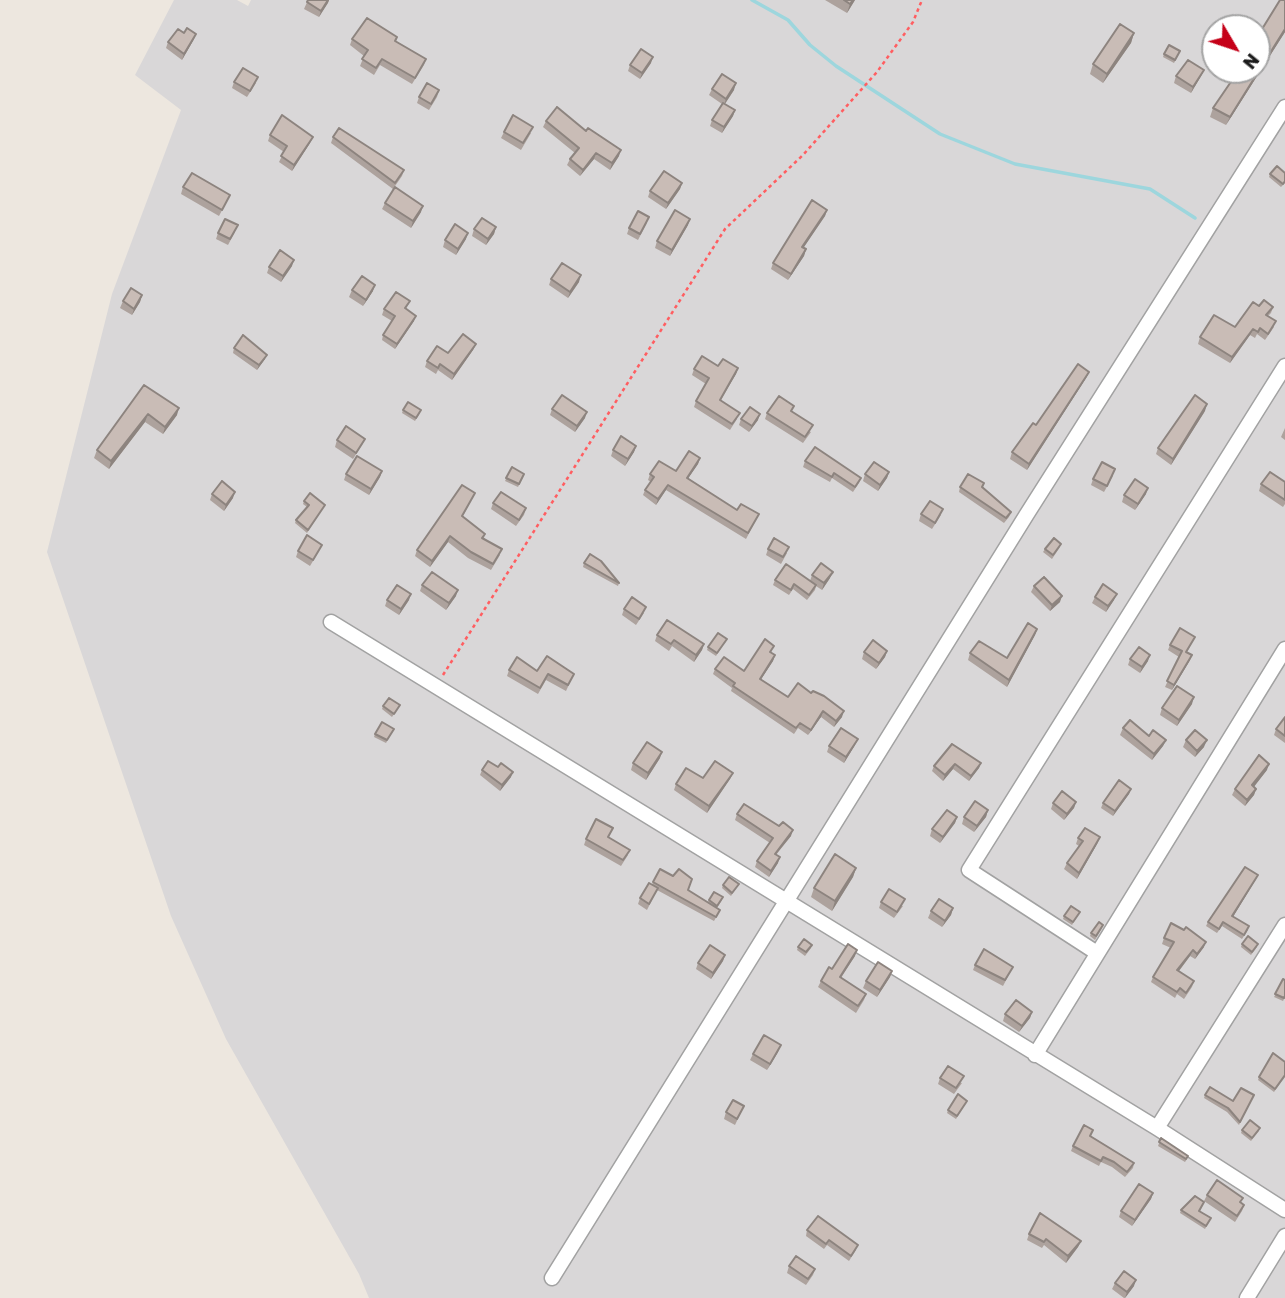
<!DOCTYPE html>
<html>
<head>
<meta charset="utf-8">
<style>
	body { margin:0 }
	#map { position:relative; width:1285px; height:1298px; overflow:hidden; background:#ede7df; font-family:Rubik,sans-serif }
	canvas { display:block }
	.north { position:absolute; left:1201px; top:14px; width:70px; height:70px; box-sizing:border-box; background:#fff; border:2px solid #a4a4a4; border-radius:50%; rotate:129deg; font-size:19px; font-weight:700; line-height:28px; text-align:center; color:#1b1b1b }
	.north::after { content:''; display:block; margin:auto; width:24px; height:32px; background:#c50018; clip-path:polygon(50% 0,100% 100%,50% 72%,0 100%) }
</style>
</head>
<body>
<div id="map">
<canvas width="1285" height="1298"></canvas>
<div class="north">N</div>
</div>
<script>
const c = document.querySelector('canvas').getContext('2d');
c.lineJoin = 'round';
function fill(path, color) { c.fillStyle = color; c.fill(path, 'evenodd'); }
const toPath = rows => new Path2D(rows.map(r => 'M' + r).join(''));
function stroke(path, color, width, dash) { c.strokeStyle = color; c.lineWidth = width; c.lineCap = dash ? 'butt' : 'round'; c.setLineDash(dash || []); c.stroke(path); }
fill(toPath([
	[174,0,237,0,248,6,251,0,1285,0,1285,1298,369,1298,359,1274,226,1039,171,916,47,552,112,294,181,110,135,75],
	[1215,28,1257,28,1257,70,1215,70]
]), '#d9d7d8');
stroke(toPath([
	[752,0,788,20,810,45,836,66,940,134,1015,164,1150,189,1195,218]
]), '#9dd6dd', 3.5);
const minor = toPath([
	[331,622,1157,1128,1285,1210],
	[1097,953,969,870,1285,366],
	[1035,1055,1285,649],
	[1157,1128,1285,925],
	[552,1278,1027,514,1285,107],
	[1247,1298,1285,1236]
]);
stroke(minor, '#a2a2a2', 17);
stroke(toPath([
	[443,675,725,229,803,155,877,72,913,22,922,0]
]), '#ff5e61', 2.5, [3.5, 3.5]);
stroke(minor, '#fff', 14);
fill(toPath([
	[308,0,329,0,319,17,304,9],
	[825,0,855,0,847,13],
	[1285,0,1285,32,1226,125,1210,117,1213,108,1257,70,1257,41,1259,34],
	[1134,33,1131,43,1103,83,1090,74,1093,64],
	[397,37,396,41,426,59,424,65,412,84,380,65,374,75,360,66,364,56,350,45,352,39],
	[194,39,182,60,166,48,168,42],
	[1164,54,1179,54,1174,63,1163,57],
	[651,63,640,79,628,71,630,65],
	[1204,70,1201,76,1191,93,1174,83,1176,76],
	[234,82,256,83,247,97,232,88],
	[712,89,734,90,725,104,735,110,733,116,722,133,710,126,712,120,722,104,709,95],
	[439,90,437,97,429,110,417,103,419,97],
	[546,121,619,156,610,170,594,159,580,176,567,165,570,159,575,153,543,127],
	[504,132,531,133,521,150,501,138],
	[270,135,310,143,292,171,279,162,284,152,268,141],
	[333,137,404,170,402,176,393,189,331,143],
	[1285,173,1285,183,1281,187,1269,177,1270,174],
	[682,183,680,189,666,209,648,197,650,191],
	[183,187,230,195,219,216,181,194],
	[385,203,421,212,411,228,382,209],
	[827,210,825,216,803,248,806,249,804,256,788,280,771,269,773,263],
	[647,223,638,240,627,234,629,228],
	[688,225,670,256,655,248,657,241],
	[496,227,494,234,486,245,472,236,474,229],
	[235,232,228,245,216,239,218,233],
	[466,239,456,255,443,247,445,240],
	[292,266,281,282,267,273,269,267],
	[551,279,579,282,568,298,549,285],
	[352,290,373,291,363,306,349,297],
	[142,295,140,302,132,315,120,308,123,301],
	[410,301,406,309,414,321,395,349,382,340,383,335,392,321,382,315,384,309],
	[1259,306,1273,307,1271,313,1268,316,1274,327,1265,340,1257,334,1255,338,1250,335,1230,363,1198,344,1200,337,1235,327],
	[476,344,473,350,452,380,438,370,436,374,425,367,427,361],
	[234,348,265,359,257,370,233,353],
	[718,366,738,368,736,374,721,400,737,419,730,430,694,407,696,401,706,384,692,375,694,369],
	[1089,372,1086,378,1027,470,1010,459,1012,452,1036,425],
	[144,385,177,415,163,434,145,422,109,469,94,458,97,450],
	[552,409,585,418,575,432,550,415],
	[403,410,420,413,415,421,402,413],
	[1205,411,1171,465,1156,454,1158,448],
	[767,413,811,432,803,443,765,419],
	[741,419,758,420,749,432,739,425],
	[1285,428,1285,440,1281,437],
	[365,439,362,445,353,459,335,447,337,440],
	[636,446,634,452,625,466,611,456,613,450],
	[700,458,698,464,688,478,737,510,756,520,746,539,666,490,656,505,643,495,645,490,651,482,648,480,650,474,676,471],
	[805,461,861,478,859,483,853,492,832,478,830,482,803,467],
	[512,467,523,477,518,487,505,481],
	[382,471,380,477,369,495,344,480,346,474],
	[889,472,887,478,878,491,863,481,865,474],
	[1113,476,1104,492,1091,485,1093,479],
	[1285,482,1285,504,1283,507,1259,491,1261,484],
	[984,483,983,487,1011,512,1009,517,1004,523,959,492,960,487],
	[475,493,463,516,485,534,484,538,500,555,491,570,468,558,448,542,430,567,415,556,417,550],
	[212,494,233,498,224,511,210,500],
	[1146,494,1135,510,1122,502,1124,495],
	[304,501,325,505,307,533,295,523,296,520,307,507,303,504],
	[493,503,526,508,524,515,516,526,491,509],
	[921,514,941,515,932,529,919,521],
	[1060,547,1052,559,1043,552,1045,549],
	[768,549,787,553,781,564,766,555],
	[298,551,319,551,310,566,296,557],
	[584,563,619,583,618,586,583,567],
	[812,575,830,578,822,590,816,586,815,590,807,600,793,589,789,595,773,585,775,580,810,581],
	[422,585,456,596,446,610,420,591],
	[1034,586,1060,602,1050,611,1031,592],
	[1095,597,1114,600,1106,612,1092,603],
	[387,600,409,600,399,615,385,606],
	[624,609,644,613,636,625,622,615],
	[1037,629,1035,635,1007,687,968,660,970,653,1007,658],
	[657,635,704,644,702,650,694,662,672,646,669,651,655,641],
	[1195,637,1187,652,1190,660,1172,690,1165,687,1179,657,1168,650,1170,645],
	[727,639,716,656,707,650,708,647],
	[772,651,771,653,775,655,773,661,761,679,788,697,842,717,834,727,821,717,808,735,798,728,794,734,731,691,732,688,713,674,715,669,744,671],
	[887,651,885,657,876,669,862,659,864,652],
	[1130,659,1148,661,1140,673,1128,665],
	[509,670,537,671,574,674,566,691,546,680,538,694,507,676],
	[1192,704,1177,726,1160,715,1162,708],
	[383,706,398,708,392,717,382,709],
	[1285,717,1285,743,1274,735,1276,729],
	[1123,728,1149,736,1166,740,1163,746,1152,760,1120,735],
	[394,729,386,743,374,737,375,734],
	[1186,740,1204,747,1195,757,1183,747],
	[952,744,981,763,979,768,969,781,953,769,943,781,932,771,934,766],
	[855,745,844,763,827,752,829,746],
	[660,758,646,780,631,770,633,763],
	[482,770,511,777,500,791,480,775],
	[1267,770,1253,787,1256,789,1254,795,1245,806,1232,795,1235,789],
	[733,773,730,779,707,813,674,790,676,784],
	[1131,789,1129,794,1113,816,1101,808,1103,803],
	[1076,802,1074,808,1064,820,1051,809,1053,803],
	[988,810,986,817,974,832,962,824,964,817],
	[737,814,791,836,776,855,778,863,769,877,755,867,757,861,770,843,735,820],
	[957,817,955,823,940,843,930,836,932,829],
	[611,833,608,837,628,855,621,866,584,845,586,839],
	[1100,837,1097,844,1077,879,1064,869,1067,863,1079,846,1076,844,1078,838],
	[856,868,853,877,832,911,811,897,814,888],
	[1256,879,1233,917,1248,930,1242,939,1222,926,1217,933,1206,926,1208,922],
	[653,882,688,890,708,902,709,900,722,900,717,908,720,910,718,914,714,921,657,890,647,910,638,904,640,898,652,885],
	[739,884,731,896,722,888,723,885],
	[881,902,903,906,894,918,879,908],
	[953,908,951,915,942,927,928,918,931,911],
	[1080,912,1072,925,1063,919,1064,916],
	[1102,928,1095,940,1090,936,1091,933],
	[1164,938,1204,947,1195,959,1190,956,1179,971,1194,981,1192,987,1184,999,1177,994,1175,998,1151,982,1153,977,1171,948,1162,944],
	[1242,944,1257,947,1251,955,1241,947],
	[798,947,811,948,805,956,797,950],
	[725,955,723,961,711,979,696,969,698,963],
	[855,956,841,978,866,994,864,1000,856,1013,818,987,821,981,832,969],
	[975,965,1013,967,1003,986,973,970],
	[892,971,890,977,877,997,863,988,866,981],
	[1285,980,1285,997,1283,1001,1274,997],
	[1032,1012,1030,1018,1019,1032,1003,1021,1005,1014],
	[778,1052,767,1070,750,1060,753,1054],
	[1285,1062,1285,1077,1274,1092,1258,1080,1259,1077],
	[940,1078,962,1083,954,1094,938,1084],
	[1205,1095,1233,1101,1252,1098,1239,1125,1227,1112,1204,1098],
	[967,1101,956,1119,947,1113,948,1110],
	[744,1106,735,1125,724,1119,726,1112],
	[1242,1130,1259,1131,1251,1141,1241,1133],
	[1091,1136,1134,1163,1133,1168,1125,1177,1112,1167,1101,1162,1099,1166,1071,1151,1073,1146],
	[1161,1138,1187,1159,1185,1162,1158,1146],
	[1153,1193,1151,1199,1132,1226,1119,1217,1121,1211],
	[1207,1195,1241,1203,1244,1205,1242,1211,1235,1222,1204,1201],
	[1204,1202,1200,1211,1211,1218,1205,1229,1180,1213,1181,1210],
	[807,1230,856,1250,849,1261,827,1245,824,1249,806,1236],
	[1029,1234,1081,1241,1078,1247,1066,1263,1044,1245,1042,1248,1027,1240],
	[789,1266,815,1269,813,1275,806,1285,787,1273],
	[1115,1283,1134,1286,1125,1298,1124,1298,1112,1289]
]), '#ada29d');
fill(toPath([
	[328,0,329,0,328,3,319,17,321,11],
	[853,0,855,0,847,13,850,4],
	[1285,29,1285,32,1226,125,1230,117],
	[1134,33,1131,43,1103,83,1107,74],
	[196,34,194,39,182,60,184,54],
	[653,57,651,63,640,79,642,73],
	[1204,70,1201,76,1191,93,1193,87],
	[736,83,734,90,724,105,726,99],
	[735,110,733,116,722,133,724,127],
	[313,137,310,143,292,171,294,165],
	[621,150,619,156,610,170,612,163],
	[596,153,594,159,580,176,583,170],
	[682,183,680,189,666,209,668,203],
	[423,206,421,212,411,228,413,221],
	[827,210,825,216,800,253,802,247],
	[690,219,688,225,670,256,672,250],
	[496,227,494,234,486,245,488,239],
	[468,233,466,239,456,255,458,249],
	[806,249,804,256,788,280,791,274],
	[294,260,292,266,281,282,283,276],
	[581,275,579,282,568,298,570,292],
	[375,285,373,291,363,306,366,300],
	[142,295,140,302,132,315,134,309],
	[416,316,414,321,395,349,397,344],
	[1253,329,1250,335,1230,363,1232,357],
	[476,344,473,350,452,380,454,374],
	[267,355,265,359,257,370,259,365],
	[738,368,736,374,717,405,720,400],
	[1089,372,1086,378,1027,470,1029,464],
	[1207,404,1205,411,1171,465,1173,459],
	[179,408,177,415,163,434,165,427],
	[587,412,585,418,575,432,577,426],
	[148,414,145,422,109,469,111,461],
	[760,414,758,420,749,432,752,426],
	[636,446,634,452,625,466,628,459],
	[700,458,698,464,685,483,687,478],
	[382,471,380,477,369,495,371,489],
	[889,472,887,478,878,491,880,485],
	[668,485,666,490,656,505,658,499],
	[1148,488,1146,494,1135,510,1138,504],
	[235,492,233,498,224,511,226,505],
	[450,536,448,542,430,567,432,561],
	[833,572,830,578,822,590,824,583],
	[458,590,456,596,446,610,449,603],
	[411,594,409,600,399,615,401,609],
	[1117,594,1114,600,1106,612,1108,606],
	[1062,596,1060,602,1050,611,1052,605],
	[1037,629,1035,635,1007,687,1009,680],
	[704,644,702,650,694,662,696,655],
	[887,651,885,657,876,669,879,663],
	[775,655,773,661,758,684,760,679],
	[1150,655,1148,661,1140,673,1142,667],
	[1192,655,1190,660,1172,690,1174,685],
	[1194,697,1192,704,1177,726,1179,720],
	[823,711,821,717,808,735,811,730],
	[844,711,842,717,834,727,836,721],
	[858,739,855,745,844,763,846,757],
	[1166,740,1163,746,1152,760,1154,754],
	[1207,740,1204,747,1195,757,1197,751],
	[662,752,660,758,646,780,648,773],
	[981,763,979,768,969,781,971,776],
	[955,764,953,769,943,781,945,775],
	[1269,764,1267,770,1250,792,1252,785],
	[513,772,511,777,500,791,502,785],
	[733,773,730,779,707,813,709,806],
	[1131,789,1129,794,1113,816,1115,811],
	[1256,789,1254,795,1245,806,1247,800],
	[1076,802,1074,808,1064,820,1067,814],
	[988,810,986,817,974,832,977,826],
	[957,817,955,823,940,843,943,837],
	[793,830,791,836,772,859,775,854],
	[1100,837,1097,844,1077,879,1079,873],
	[780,857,778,863,769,877,771,871],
	[856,868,853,877,832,911,835,901],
	[1258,875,1256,879,1231,920,1232,916],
	[953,908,951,915,942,927,945,921],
	[1206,942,1204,947,1195,959,1197,954],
	[857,950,855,956,837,983,840,977],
	[1193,950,1190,956,1175,976,1177,970],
	[725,955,723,961,711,979,713,973],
	[892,971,890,977,877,997,880,990],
	[1032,1012,1030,1018,1019,1032,1022,1026],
	[781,1045,778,1052,767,1070,770,1064],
	[1153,1193,1151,1199,1132,1226,1135,1220],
	[1081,1241,1078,1247,1066,1263,1068,1256],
	[1136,1280,1134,1286,1125,1298,1127,1292]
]), '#8d847f');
const building = toPath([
	[308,0,328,0,321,11,307,2,308,0],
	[844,0,853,0,850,4,844,0],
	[1280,0,1285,0,1285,29,1230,117,1213,108,1239,70,1257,70,1257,43,1262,36,1259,34,1280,0],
	[367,18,397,37,395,41,426,59,415,78,382,59,376,68,362,59,368,50,352,39,367,18],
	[1120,24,1134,33,1107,74,1093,64,1120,24],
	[187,28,196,34,184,54,168,42,178,29,184,33,187,28],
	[1169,45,1180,51,1175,60,1164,54,1169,45],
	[641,49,653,57,642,73,630,65,641,49],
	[1188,60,1204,70,1193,87,1176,76,1188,60],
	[243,68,258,77,250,91,234,82,243,68],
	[722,74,736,83,726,99,712,89,722,74],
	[427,83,439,90,431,104,419,97,427,83],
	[723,103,735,110,724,127,712,120,723,103],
	[557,107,586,131,588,128,621,150,612,163,596,153,583,170,570,159,579,148,546,121,557,107],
	[282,115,313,137,294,165,281,156,287,146,270,135,282,115],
	[513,115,533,127,523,143,504,132,513,115],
	[339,128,404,170,395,183,333,137,339,128],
	[1277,166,1285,173,1285,181,1283,184,1270,174,1277,166],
	[664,171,682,183,668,203,650,191,664,171],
	[192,173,230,195,222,210,183,187,192,173],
	[395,187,423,206,413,221,385,203,395,187],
	[812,200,827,210,802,247,806,249,791,274,773,263,812,200],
	[675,210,690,219,672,250,657,241,675,210],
	[638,211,649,217,640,234,629,228,638,211],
	[482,218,496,227,488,239,474,229,482,218],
	[225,219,238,225,230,239,218,233,225,219],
	[455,224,468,233,458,249,445,240,455,224],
	[280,250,294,260,283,276,269,267,280,250],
	[562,263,581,275,570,292,551,279,562,263],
	[362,276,375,285,366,300,352,290,362,276],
	[131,288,142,295,134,309,123,301,131,288],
	[396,292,410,301,405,308,416,316,397,344,383,335,395,316,384,309,396,292],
	[1264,300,1273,307,1266,315,1276,321,1268,334,1260,328,1258,332,1253,329,1232,357,1200,337,1214,315,1235,327,1253,302,1259,306,1264,300],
	[463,334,476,344,454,374,440,364,438,368,427,361,437,346,448,353,463,334],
	[243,335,267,355,259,365,234,348,243,335],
	[702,356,718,366,723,359,738,368,720,400,740,413,732,424,696,401,709,378,694,369,702,356],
	[1078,364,1089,372,1029,464,1012,452,1033,423,1036,425,1078,364],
	[144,385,179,408,165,427,148,414,111,461,97,450,144,385],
	[562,395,587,412,577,426,552,409,562,395],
	[1195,395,1207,404,1173,459,1158,448,1195,395],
	[779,396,794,406,791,411,813,425,805,437,767,413,779,396],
	[408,402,421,410,416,418,403,410,408,402],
	[750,407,760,414,752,426,741,419,750,407],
	[346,426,365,439,356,453,337,440,346,426],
	[621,436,636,446,628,459,613,450,621,436],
	[815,447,861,478,855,487,834,473,832,477,805,461,815,447],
	[689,451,700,458,687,478,737,510,741,504,759,514,748,533,668,485,658,499,645,490,654,477,650,474,659,461,676,471,689,451],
	[357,456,382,471,371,489,346,474,357,456],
	[874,462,889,472,880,485,865,474,874,462],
	[1102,462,1115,469,1107,486,1093,479,1102,462],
	[512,467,524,474,519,484,506,478,512,467],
	[1270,472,1285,482,1285,500,1261,484,1270,472],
	[968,474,984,483,982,487,1011,512,1006,518,960,487,968,474],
	[1135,479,1148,488,1138,504,1124,495,1135,479],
	[222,481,235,492,226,505,212,494,222,481],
	[462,485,475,493,462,516,485,534,482,538,502,549,493,564,471,552,450,536,432,561,417,550,462,485],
	[501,492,526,508,519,520,493,503,501,492],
	[310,493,325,505,308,530,296,520,309,505,304,501,310,493],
	[930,501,943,509,935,523,921,514,930,501],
	[307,535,322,545,313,560,298,551,307,535],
	[774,538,789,547,783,557,768,549,774,538],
	[1054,538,1061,544,1053,555,1045,549,1054,538],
	[590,554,601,561,619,583,584,563,590,554],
	[821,563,833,572,824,583,812,575,821,563],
	[786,564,816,585,809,595,794,584,791,590,775,580,786,564],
	[432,572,458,590,449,603,422,585,432,572],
	[1044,577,1062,596,1052,605,1034,586,1044,577],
	[1103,584,1117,594,1108,606,1095,597,1103,584],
	[397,585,411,594,401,609,387,600,397,585],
	[632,597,646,607,639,619,624,609,632,597],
	[667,620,704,644,696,655,674,640,671,644,657,635,667,620],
	[1028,623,1037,629,1009,680,970,653,979,641,1007,658,1028,623],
	[1180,628,1195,637,1186,652,1192,655,1174,685,1167,681,1182,651,1170,645,1180,628],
	[718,633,727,639,717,653,708,647,718,633],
	[765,639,774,646,770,652,775,655,760,679,788,697,798,683,811,693,813,691,824,696,844,711,836,721,823,711,811,730,800,723,796,728,733,686,735,683,715,669,724,657,744,671,765,639],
	[873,640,887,651,879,663,864,652,873,640],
	[1139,647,1150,655,1142,667,1130,659,1139,647],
	[547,656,574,674,568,685,548,674,540,688,509,670,517,657,537,671,547,656],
	[1177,686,1194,697,1179,720,1162,708,1177,686],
	[389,698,400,705,394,714,383,706,389,698],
	[1285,717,1285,736,1276,729,1285,717],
	[1130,720,1149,736,1153,730,1166,740,1154,754,1123,728,1130,720],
	[382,722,394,729,387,740,375,734,382,722],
	[841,728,858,739,846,757,829,746,841,728],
	[1195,730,1207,740,1197,751,1186,740,1195,730],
	[647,742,662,752,648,773,633,763,647,742],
	[952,744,981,763,971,776,955,764,945,775,934,766,952,744],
	[1259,755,1269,764,1252,785,1256,789,1247,800,1235,789,1259,755],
	[488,761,498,767,501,763,513,772,502,785,482,770,488,761],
	[715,761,733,773,709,806,676,784,686,768,703,778,715,761],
	[1119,780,1131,789,1115,811,1103,803,1119,780],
	[1062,791,1076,802,1067,814,1053,803,1062,791],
	[975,801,988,810,977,826,964,817,975,801],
	[744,804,779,826,783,822,793,830,775,854,780,857,771,871,757,861,773,838,737,814,744,804],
	[947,810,957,817,943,837,932,829,947,810],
	[596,819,613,828,608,837,630,850,623,860,586,839,596,819],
	[1085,828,1100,837,1079,873,1067,863,1083,841,1078,838,1085,828],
	[835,854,856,868,835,901,814,888,835,854],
	[1245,867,1258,875,1232,916,1249,926,1244,935,1223,922,1219,929,1208,922,1245,867],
	[660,869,673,876,679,869,692,879,688,890,720,910,716,917,653,882,660,869],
	[729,877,739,884,732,893,723,885,729,877],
	[649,883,658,888,649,904,640,898,649,883],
	[889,889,905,899,897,912,881,902,889,889],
	[714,892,723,897,717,906,709,900,714,892],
	[939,899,953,908,945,921,931,911,939,899],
	[1071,906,1080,912,1073,922,1064,916,1071,906],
	[1099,922,1103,925,1096,936,1091,933,1099,922],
	[1171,923,1184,930,1186,927,1206,942,1197,954,1193,950,1177,970,1194,981,1186,993,1180,988,1177,992,1153,977,1174,942,1164,938,1171,923],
	[1248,936,1258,944,1252,952,1242,944,1248,936],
	[804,939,812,945,806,952,798,947,804,939],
	[848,944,857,950,840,977,866,994,858,1006,821,981,829,967,832,969,848,944],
	[710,945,725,955,713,973,698,963,710,945],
	[984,949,1013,967,1005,980,975,965,984,949],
	[878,962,892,971,880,990,866,981,878,962],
	[1283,979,1285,980,1285,996,1284,998,1275,994,1283,979],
	[1016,1000,1032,1012,1022,1026,1005,1014,1016,1000],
	[764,1035,781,1045,770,1064,753,1054,764,1035],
	[1273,1053,1285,1062,1285,1075,1275,1089,1259,1077,1273,1053],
	[948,1066,964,1076,956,1088,940,1078,948,1066],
	[1210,1087,1233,1101,1241,1088,1254,1095,1240,1122,1228,1108,1205,1095,1210,1087],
	[958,1094,967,1101,957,1116,948,1110,958,1094],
	[733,1100,744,1106,737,1119,726,1112,733,1100],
	[1250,1120,1260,1128,1252,1138,1242,1130,1250,1120],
	[1084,1125,1093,1130,1090,1136,1134,1163,1127,1172,1114,1162,1103,1157,1101,1161,1073,1146,1084,1125],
	[1161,1138,1188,1156,1186,1159,1159,1142,1161,1138],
	[1217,1180,1243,1198,1240,1202,1244,1205,1237,1216,1207,1195,1217,1180],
	[1139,1184,1153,1193,1135,1220,1121,1211,1139,1184],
	[1195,1196,1204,1202,1199,1211,1211,1218,1206,1226,1181,1210,1195,1196],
	[1040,1213,1081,1241,1068,1256,1046,1239,1044,1242,1029,1234,1040,1213],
	[818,1216,858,1245,851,1256,829,1240,826,1244,807,1230,818,1216],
	[796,1256,815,1269,808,1279,789,1266,796,1256],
	[1124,1271,1136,1280,1127,1292,1115,1283,1124,1271]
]);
fill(building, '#c9bcb6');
stroke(building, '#8d847f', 2);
</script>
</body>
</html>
